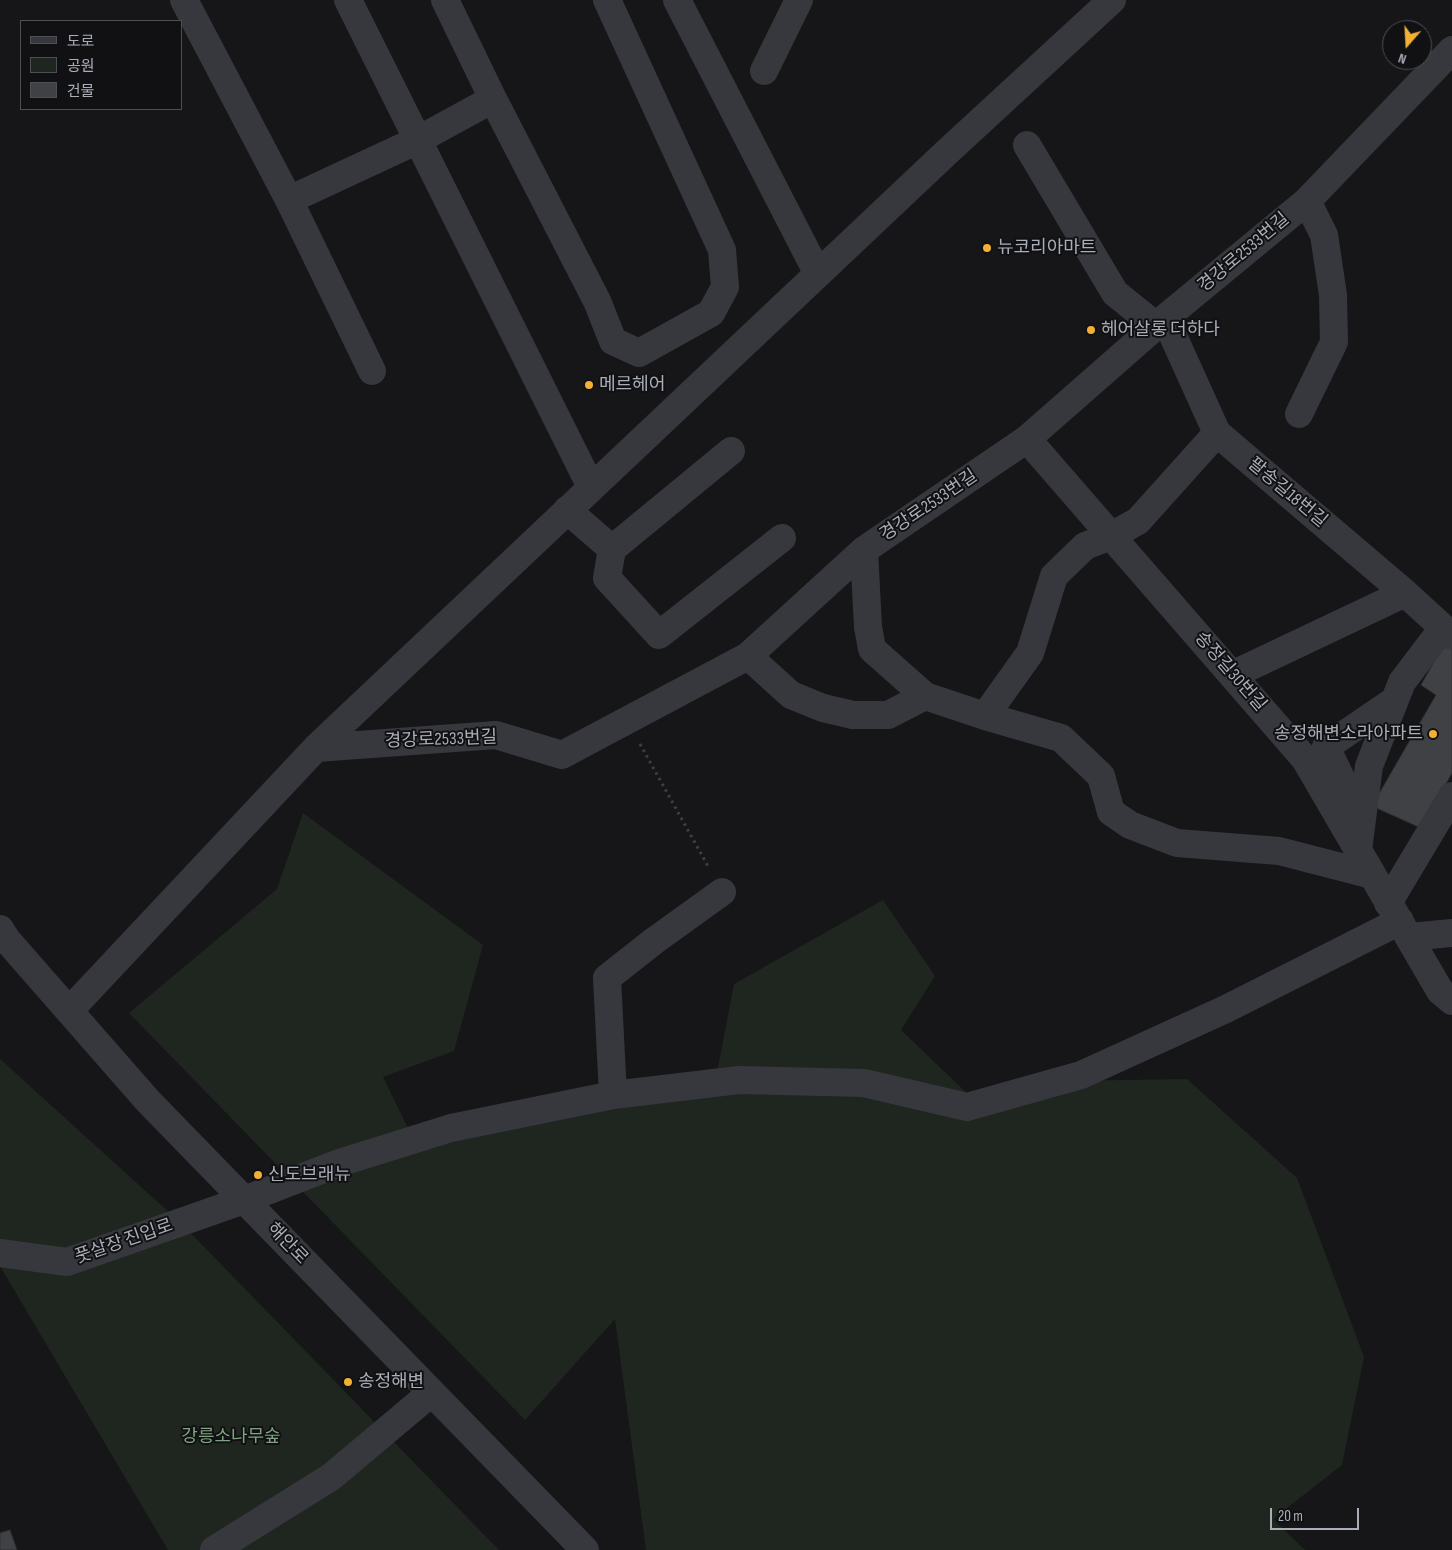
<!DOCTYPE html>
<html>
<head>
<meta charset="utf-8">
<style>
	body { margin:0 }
	#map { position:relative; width:1452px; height:1550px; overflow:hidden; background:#161618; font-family:"Sofia Sans Condensed","Noto Sans KR",sans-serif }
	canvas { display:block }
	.legend { position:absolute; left:20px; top:20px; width:162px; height:90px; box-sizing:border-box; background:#111113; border:1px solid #4d4f55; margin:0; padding:6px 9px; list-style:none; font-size:15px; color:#a8adb8 }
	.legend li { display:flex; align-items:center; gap:10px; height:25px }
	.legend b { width:25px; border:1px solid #4d4f55 }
	.north { position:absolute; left:1382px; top:20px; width:50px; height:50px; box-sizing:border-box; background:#111113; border:1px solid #4d4f55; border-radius:50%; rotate:199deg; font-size:14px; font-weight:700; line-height:20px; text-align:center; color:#a8adb8 }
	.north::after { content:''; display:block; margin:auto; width:18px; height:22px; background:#f2b134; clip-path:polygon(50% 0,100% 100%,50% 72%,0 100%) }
	.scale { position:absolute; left:1270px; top:1508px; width:89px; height:22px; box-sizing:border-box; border:2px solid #a8adb8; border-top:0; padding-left:6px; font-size:15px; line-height:18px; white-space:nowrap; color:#a8adb8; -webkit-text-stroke:4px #111113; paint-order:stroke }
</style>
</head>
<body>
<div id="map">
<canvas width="1452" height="1550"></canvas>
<ul class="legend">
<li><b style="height:6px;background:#37383d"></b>도로</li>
<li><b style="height:14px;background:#1e261f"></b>공원</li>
<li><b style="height:14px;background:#404145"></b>건물</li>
</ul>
<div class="north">N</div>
<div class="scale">20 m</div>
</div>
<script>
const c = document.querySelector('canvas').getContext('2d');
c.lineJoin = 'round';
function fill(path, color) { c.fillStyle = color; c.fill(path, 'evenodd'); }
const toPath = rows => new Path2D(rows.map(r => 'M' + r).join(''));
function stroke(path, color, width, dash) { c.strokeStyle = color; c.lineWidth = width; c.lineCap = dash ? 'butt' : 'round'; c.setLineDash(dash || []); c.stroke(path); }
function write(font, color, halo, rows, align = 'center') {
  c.font = font + ' "Sofia Sans Condensed","Noto Sans KR",sans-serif'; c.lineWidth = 4; c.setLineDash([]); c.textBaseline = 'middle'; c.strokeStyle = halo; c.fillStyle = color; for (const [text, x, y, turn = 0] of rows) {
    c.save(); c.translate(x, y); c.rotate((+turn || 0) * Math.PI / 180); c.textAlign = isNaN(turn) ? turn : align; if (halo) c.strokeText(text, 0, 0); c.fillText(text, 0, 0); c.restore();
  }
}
fill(toPath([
	[303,813,483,945,454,1051,383,1077,408,1128,715,1083,734,984,883,900,935,976,901,1030,971,1097,1058,1081,1187,1079,1297,1178,1364,1357,1342,1465,1273,1519,1305,1550,646,1550,615,1319,525,1420,129,1013,277,889],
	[0,1059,182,1224,499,1550,168,1550,0,1266]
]), '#1e261f');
const building = toPath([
	[1446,641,1452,646,1452,773,1421,828,1372,806,1436,695,1421,685,1446,641],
	[10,1530,17,1550,0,1550,0,1533,10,1530]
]);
fill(building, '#404145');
stroke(building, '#303034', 1);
stroke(toPath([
	[640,744,709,868]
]), '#3d3f44', 3, [2.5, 4]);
stroke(toPath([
	[184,0,289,200],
	[348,0,591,487],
	[445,0,493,99],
	[677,0,818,274],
	[764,71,799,0],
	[1027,145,1115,293,1156,326],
	[1165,318,1217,433,1405,593,1452,636],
	[372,371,289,200,418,140,493,99,597,301,613,341,639,353,711,313,725,287,722,250,607,0],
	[1299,414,1334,342,1333,295,1324,235,1307,201],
	[1217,433,1138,521,1111,536,1085,546,1054,576,1030,653,985,716,1061,738,1101,776,1111,812,1130,825,1177,843,1279,851,1372,875],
	[1027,439,1305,759,1440,991,1452,1001],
	[567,510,612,549,731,451],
	[612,549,607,578,659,635,782,538],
	[864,550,868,627,872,649,925,696,985,716],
	[748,656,791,695,823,708,853,715,888,715,925,696],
	[1232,675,1405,593],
	[316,748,496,735,562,755,748,656,864,550,1027,439,1165,318,1307,201,1452,50],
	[1361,819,1326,747,1395,700],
	[1358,850,1369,766,1402,682,1443,628],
	[1388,903,1452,796],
	[0,929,7,940,148,1101,585,1550],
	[1409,937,1452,933],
	[69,1011,316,748,947,152,1112,0],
	[613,1095,607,978,654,941,722,892],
	[0,1253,67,1262,244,1200,339,1163,451,1128,613,1095,739,1080,864,1083,967,1107,1081,1075,1226,1009,1400,921],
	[214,1550,331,1477,431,1393]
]), '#37383d', 28);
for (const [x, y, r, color] of [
	[987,248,5,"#f2b134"],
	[1091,330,5,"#f2b134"],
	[589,385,5,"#f2b134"],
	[1433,734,5,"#f2b134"],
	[258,1175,5,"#f2b134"],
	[348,1382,5,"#f2b134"]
]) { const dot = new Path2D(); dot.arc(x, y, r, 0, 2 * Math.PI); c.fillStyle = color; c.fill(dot); stroke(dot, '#111113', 2); }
write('18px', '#a8adb8', '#111113', [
	["뉴코리아마트",997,248],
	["헤어살롱 더하다",1101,330],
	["메르헤어",599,385],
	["송정해변소라아파트",1423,734,"right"],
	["신도브래뉴",268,1175],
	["송정해변",358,1382]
], 'left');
write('18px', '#a8adb8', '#111113', [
	["경강로2533번길",1244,253,-40],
	["팔송길18번길",1287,493,40],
	["경강로2533번길",929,506,-34],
	["송정길30번길",1230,672,49],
	["경강로2533번길",441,740,-2],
	["풋살장 진입로",124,1242,-19],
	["해안로",287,1244,46]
]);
write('18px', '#7fa381', '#111113', [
	["강릉소나무숲",231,1437]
]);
</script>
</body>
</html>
